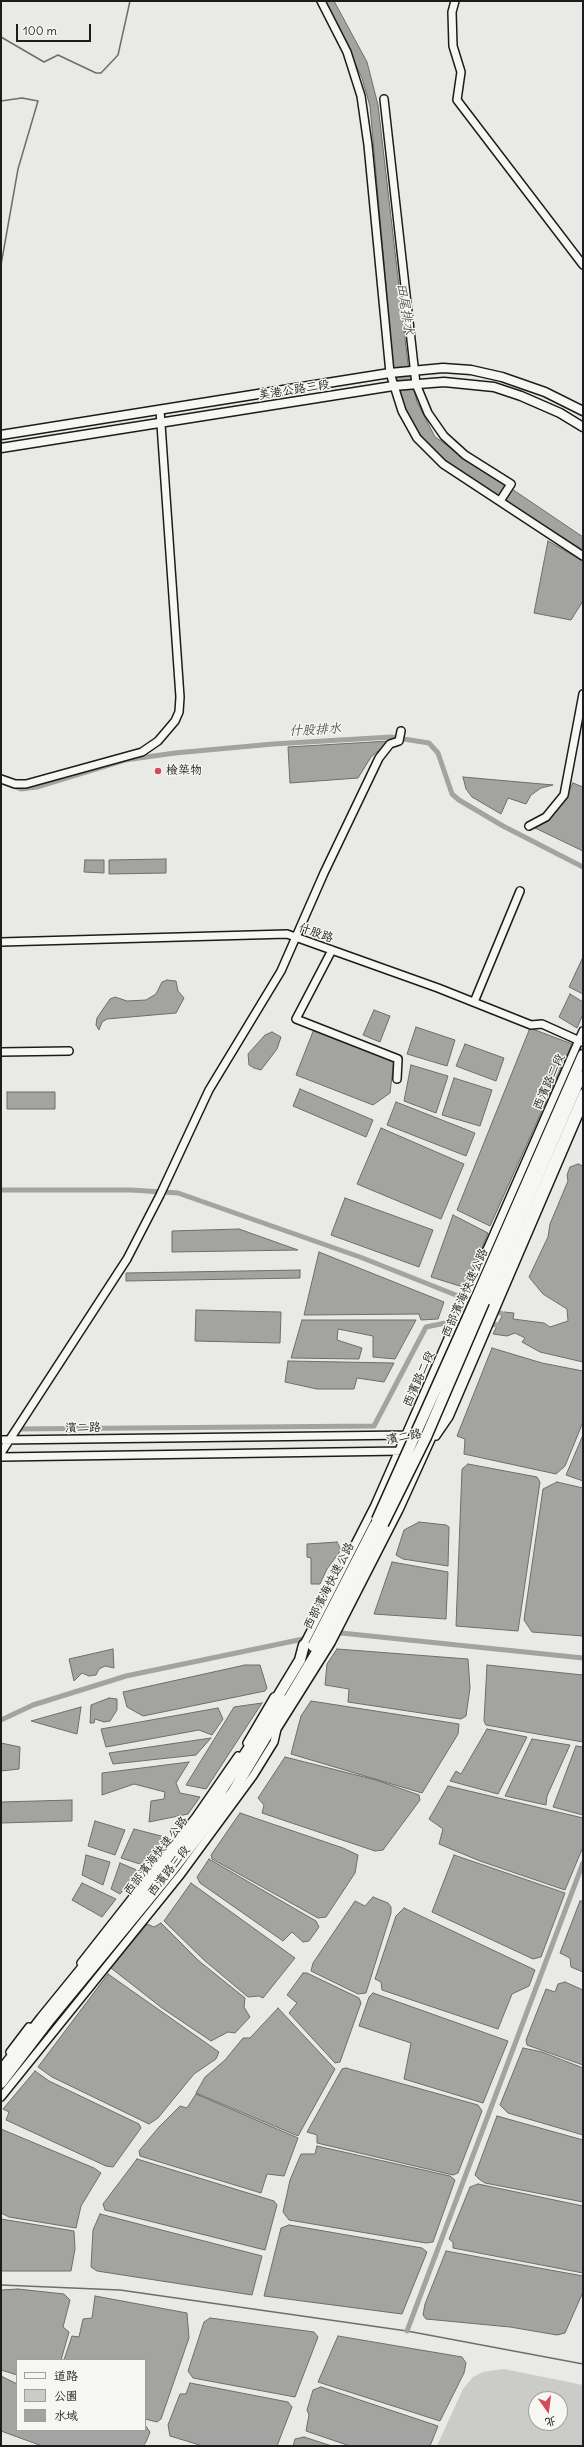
<!DOCTYPE html>
<html>
<head>
<meta charset="utf-8">
<style>
	body { margin:0 }
	#map { position:relative; width:584px; height:2447px; overflow:hidden; background:#e9e9e5; font-family:Delius,"LXGW WenKai TC",sans-serif }
	canvas { display:block }
	.frame { position:absolute; inset:0; border:2px solid #1c1c1c; pointer-events:none }
	.legend { position:absolute; left:16px; top:2359px; width:130px; height:72px; box-sizing:border-box; background:#f6f6f2; border:1px solid #9f9f9c; margin:0; padding:5px 7px; list-style:none; font-size:12px; color:#1c1c1c }
	.legend li { display:flex; align-items:center; gap:8px; height:20px }
	.legend b { width:20px; border:1px solid #9f9f9c }
	.north { position:absolute; left:528px; top:2391px; width:40px; height:40px; box-sizing:border-box; background:#f6f6f2; border:1px solid #9f9f9c; border-radius:50%; rotate:166deg; font-size:11px; font-weight:700; line-height:16px; text-align:center; color:#1c1c1c }
	.north::after { content:''; display:block; margin:auto; width:14px; height:18px; background:#d1495b; clip-path:polygon(50% 0,100% 100%,50% 72%,0 100%) }
	.scale { position:absolute; left:16px; top:24px; width:75px; height:18px; box-sizing:border-box; border:2px solid #1c1c1c; border-top:0; padding-left:5px; font-size:12px; line-height:14px; white-space:nowrap; color:#1c1c1c; -webkit-text-stroke:3px #f6f6f2; paint-order:stroke }
</style>
</head>
<body>
<div id="map">
<canvas width="584" height="2447"></canvas>
<div class="frame"></div>
<ul class="legend">
<li><b style="height:5px;background:#f6f6f2"></b>道路</li>
<li><b style="height:11px;background:#cbcbc7"></b>公園</li>
<li><b style="height:11px;background:#a3a3a1"></b>水域</li>
</ul>
<div class="north">北</div>
<div class="scale">100 m</div>
</div>
<script>
const c = document.querySelector('canvas').getContext('2d');
c.lineJoin = 'round';
function fill(path, color) { c.fillStyle = color; c.fill(path, 'evenodd'); }
const toPath = rows => new Path2D(rows.map(r => 'M' + r).join(''));
function stroke(path, color, width, dash) { c.strokeStyle = color; c.lineWidth = width; c.lineCap = dash ? 'butt' : 'round'; c.setLineDash(dash || []); c.stroke(path); }
function write(font, color, halo, rows, align = 'center') {
  c.font = font + ' Delius,"LXGW WenKai TC",sans-serif'; c.lineWidth = 3; c.setLineDash([]); c.textBaseline = 'middle'; c.strokeStyle = halo; c.fillStyle = color; for (const [text, x, y, turn = 0] of rows) {
    c.save(); c.translate(x, y); c.rotate((+turn || 0) * Math.PI / 180); c.textAlign = isNaN(turn) ? turn : align; if (halo) c.strokeText(text, 0, 0); c.fillText(text, 0, 0); c.restore();
  }
}
fill(toPath([
	[504,2369,583,2385,583,2446,437,2446,463,2389,473,2377,483,2372],
	[536,2399,560,2399,560,2423,536,2423]
]), '#cbcbc7');
const water = toPath([
	[325,1,334,1,367,62,378,105,408,364,417,402,435,437,583,537,583,550,459,471,432,450,419,436,405,411,393,364,370,106,362,78,325,1],
	[548,541,583,561,583,601,571,620,534,613,548,541],
	[390,741,371,757,358,778,290,783,288,747,390,741],
	[463,777,553,785,541,788,531,795,526,804,508,798,501,814,472,797,466,789,463,777],
	[573,783,583,787,583,851,533,827,549,820,562,804,573,783],
	[166,859,166,873,109,874,109,860,166,859],
	[85,860,104,860,104,873,84,872,85,860],
	[583,957,583,994,569,987,583,957],
	[167,980,176,981,178,991,184,998,176,1013,107,1019,102,1022,99,1030,96,1025,97,1018,110,999,115,997,127,1001,146,1000,156,994,162,982,167,980],
	[570,994,583,1002,583,1014,577,1028,559,1017,570,994],
	[374,1010,390,1016,380,1042,363,1035,374,1010],
	[416,1027,455,1040,447,1066,407,1054,416,1027],
	[530,1028,572,1044,490,1226,457,1210,530,1028],
	[314,1029,394,1060,390,1093,373,1105,296,1075,314,1029],
	[272,1032,281,1037,277,1049,261,1070,254,1068,249,1065,248,1054,265,1035,272,1032],
	[465,1044,504,1058,496,1081,456,1066,465,1044],
	[411,1065,448,1076,436,1113,404,1101,411,1065],
	[454,1078,492,1090,480,1126,442,1115,454,1078],
	[300,1089,373,1120,366,1137,293,1106,300,1089],
	[7,1092,55,1092,55,1109,7,1109,7,1092],
	[396,1102,475,1133,466,1156,387,1125,396,1102],
	[381,1128,464,1164,441,1219,357,1184,381,1128],
	[578,1164,583,1166,583,1362,540,1352,522,1342,525,1338,515,1333,507,1336,493,1334,504,1312,514,1313,513,1319,544,1323,550,1327,568,1321,567,1309,543,1294,529,1277,548,1237,550,1224,568,1181,567,1175,570,1167,578,1164],
	[345,1198,433,1230,419,1267,331,1235,345,1198],
	[453,1215,488,1233,466,1288,431,1277,453,1215],
	[239,1229,298,1250,172,1252,172,1231,239,1229],
	[319,1252,444,1302,438,1319,421,1320,419,1314,304,1315,319,1252],
	[300,1270,300,1278,126,1281,126,1273,300,1270],
	[196,1310,281,1312,280,1343,195,1341,196,1310],
	[302,1320,416,1320,395,1359,373,1357,373,1336,338,1329,337,1340,362,1348,359,1359,291,1358,302,1320],
	[492,1348,542,1363,583,1371,583,1422,565,1466,556,1474,464,1454,465,1439,457,1436,492,1348],
	[288,1361,394,1363,384,1382,357,1378,354,1389,317,1389,285,1382,288,1361],
	[583,1435,583,1481,566,1475,583,1435],
	[468,1464,537,1477,540,1482,518,1631,456,1626,462,1469,468,1464],
	[557,1482,583,1488,583,1636,532,1632,524,1620,543,1489,557,1482],
	[419,1522,446,1525,449,1527,448,1566,403,1559,396,1555,404,1530,419,1522],
	[337,1542,341,1550,327,1569,320,1584,311,1584,311,1558,307,1557,307,1544,337,1542],
	[392,1562,448,1572,446,1619,374,1614,392,1562],
	[113,1649,114,1668,105,1666,99,1669,96,1675,89,1676,82,1673,74,1681,69,1659,113,1649],
	[337,1649,468,1659,470,1688,466,1716,461,1719,348,1702,349,1689,325,1685,327,1664,337,1649],
	[245,1665,260,1665,267,1688,265,1691,143,1716,127,1707,123,1692,245,1665],
	[487,1665,583,1675,583,1742,486,1725,484,1721,487,1665],
	[109,1698,117,1699,117,1710,110,1721,104,1722,95,1719,94,1723,90,1723,91,1705,109,1698],
	[311,1701,459,1724,458,1734,422,1793,291,1754,301,1716,311,1701],
	[262,1703,206,1789,186,1785,234,1707,262,1703],
	[81,1707,77,1734,31,1721,81,1707],
	[218,1708,223,1719,212,1735,199,1730,106,1747,101,1729,218,1708],
	[487,1729,527,1737,498,1794,450,1781,456,1771,461,1774,487,1729],
	[211,1738,196,1755,113,1764,109,1753,211,1738],
	[532,1739,570,1745,547,1796,546,1805,505,1796,532,1739],
	[1,1743,20,1747,19,1769,1,1771,1,1743],
	[576,1746,583,1747,583,1815,553,1807,576,1746],
	[285,1757,376,1780,419,1795,420,1800,383,1850,375,1851,262,1813,264,1805,258,1798,285,1757],
	[189,1762,176,1783,180,1793,200,1797,188,1814,149,1822,151,1801,164,1799,165,1792,134,1784,102,1795,102,1773,189,1762],
	[448,1786,583,1818,583,1847,565,1890,480,1861,439,1844,443,1829,429,1819,448,1786],
	[72,1800,72,1821,1,1823,1,1802,72,1800],
	[240,1813,343,1848,358,1855,355,1873,326,1917,318,1918,212,1859,211,1855,240,1813],
	[95,1821,125,1830,115,1855,88,1846,95,1821],
	[134,1829,165,1837,143,1865,121,1858,134,1829],
	[86,1855,110,1862,103,1885,82,1875,86,1855],
	[454,1855,565,1893,541,1957,533,1959,432,1912,454,1855],
	[209,1859,316,1921,319,1927,309,1941,303,1942,292,1932,283,1941,200,1883,197,1877,209,1859],
	[120,1863,139,1871,120,1894,111,1889,120,1863],
	[82,1883,116,1899,102,1917,72,1900,82,1883],
	[191,1883,295,1958,263,1998,259,1996,248,1997,204,1960,164,1921,191,1883],
	[373,1897,388,1903,391,1907,391,1913,366,1993,358,1994,311,1971,313,1963,355,1901,365,1906,373,1897],
	[580,1901,583,1901,583,1972,571,1967,570,1958,560,1953,580,1901],
	[404,1908,535,1970,529,1986,512,1994,498,2029,382,1990,381,1982,375,1979,396,1916,404,1908],
	[161,1923,199,1961,245,1998,244,2007,250,2017,235,2033,228,2032,211,2041,162,2008,111,1968,147,1924,154,1927,161,1923],
	[303,1973,307,1973,359,1998,361,2003,340,2062,335,2063,289,2013,297,2003,287,1995,303,1973],
	[108,1974,219,2052,216,2059,194,2074,158,2118,149,2124,52,2077,38,2067,108,1974],
	[565,1982,583,1990,583,2065,527,2045,526,2040,546,1989,555,1992,558,1984,565,1982],
	[373,1993,508,2041,483,2103,404,2079,411,2043,359,2026,369,1997,373,1993],
	[278,2008,335,2069,298,2136,196,2093,205,2077,225,2060,243,2038,250,2038,278,2008],
	[523,2048,542,2052,583,2068,583,2135,508,2113,500,2105,523,2048],
	[346,2068,478,2105,482,2111,458,2173,453,2175,317,2143,317,2135,307,2132,342,2069,346,2068],
	[35,2071,49,2081,139,2124,141,2128,113,2167,106,2166,6,2120,9,2112,3,2109,35,2071],
	[196,2094,298,2138,284,2176,267,2174,261,2193,140,2156,139,2151,159,2127,180,2106,187,2108,196,2094],
	[497,2116,583,2140,583,2202,485,2183,479,2179,475,2175,497,2116],
	[1,2129,94,2168,101,2173,81,2206,76,2228,9,2217,1,2213,1,2129],
	[317,2146,450,2176,455,2180,433,2242,426,2243,289,2220,283,2212,290,2180,301,2154,315,2154,317,2146],
	[137,2159,274,2201,277,2205,265,2250,105,2210,103,2204,137,2159],
	[478,2184,583,2206,583,2273,453,2248,453,2242,449,2239,470,2187,478,2184],
	[100,2214,262,2256,252,2295,97,2271,91,2267,93,2230,100,2214],
	[1,2219,74,2231,75,2249,71,2271,1,2271,1,2219],
	[289,2225,422,2248,427,2252,402,2314,264,2296,281,2228,289,2225],
	[446,2251,583,2276,583,2292,565,2333,557,2335,510,2327,426,2319,423,2315,425,2304,446,2251],
	[18,2289,64,2294,70,2300,63,2327,69,2332,61,2360,17,2360,17,2375,1,2370,1,2290,18,2289],
	[95,2296,187,2313,189,2338,161,2419,157,2422,145,2419,145,2360,64,2360,72,2336,79,2337,83,2319,92,2318,95,2296],
	[210,2318,314,2332,318,2337,295,2397,193,2378,188,2371,204,2322,210,2318],
	[338,2336,462,2357,466,2363,464,2373,440,2421,318,2382,338,2336],
	[1,2376,17,2384,17,2430,145,2430,145,2425,150,2432,146,2442,143,2446,42,2446,1,2431,1,2376],
	[190,2383,288,2402,292,2407,277,2446,203,2446,170,2436,168,2425,180,2394,186,2394,190,2383],
	[321,2387,438,2426,430,2446,350,2446,306,2431,309,2415,307,2410,313,2390,321,2387],
	[304,2437,332,2446,293,2446,295,2439,304,2437]
]);
fill(water, '#a3a3a1');
stroke(water, '#6d6d6c', 1);
stroke(toPath([
	[1,37,44,62,58,55,96,73,101,73,118,55,130,1],
	[1,101,22,98,38,101,18,169,1,265],
	[1,2285,120,2290,407,2331,583,2364]
]), '#6d6d6c', 1.5);
stroke(toPath([
	[13,786,21,789,37,787,125,760,175,753,273,744,391,737,429,743,438,753,452,794,459,800,503,826,583,867],
	[1,1190,131,1190,178,1193,360,1257,476,1303],
	[493,1310,503,1314],
	[486,1324,498,1325],
	[14,1429,374,1426,426,1327,450,1322,466,1323],
	[334,1634,341,1633,583,1658],
	[1,1720,33,1705,126,1676,308,1638],
	[407,2331,583,1863]
]), '#a3a3a1', 5);
const minor = toPath([
	[321,1,347,52,361,96,368,145,390,373,402,411,417,438,443,464,583,556],
	[455,1,452,12,453,46,461,72,457,100,583,265],
	[384,99,416,384,428,413,444,436,465,455,511,484,500,501],
	[1,779,15,784,26,784,142,752,158,741,175,721,179,712,180,697,160,410],
	[529,826,546,817,564,795,583,694],
	[1,942,287,934,438,988,531,1025,542,1024,582,1042],
	[332,950,296,1019,398,1059,397,1079],
	[474,1002,520,891],
	[1,1052,69,1051],
	[436,1436,449,1417,583,1105],
	[1,1440,409,1435],
	[1,1453,127,1259,160,1195,209,1090,281,971,324,873,379,758,390,744,399,741,401,731],
	[1,1457,402,1451],
	[302,1648,375,1505,583,1031],
	[247,1743,274,1697],
	[81,1963,195,1818,238,1756],
	[10,2052,29,2027],
	[1,2097,181,1874,253,1776,274,1742,277,1729,331,1643,399,1510,476,1340,583,1093]
]);
const major = toPath([
	[1,435,390,373,443,368,471,370,502,377,545,392,583,411],
	[1,448,393,386,444,382,494,387,521,396,560,413,583,427]
]);
const highway = toPath([
	[476,1299,583,1055],
	[484,1302,581,1076],
	[313,1646,375,1525],
	[274,1703,300,1660,304,1645],
	[1,2071,42,2018,169,1862,210,1808,281,1699],
	[1,2083,50,2019,170,1873,233,1792,321,1645,383,1524]
]);
stroke(minor, '#1c1c1c', 10);
stroke(major, '#1c1c1c', 11);
stroke(highway, '#1c1c1c', 13);
stroke(minor, '#f6f6f2', 7);
stroke(major, '#f6f6f2', 8);
stroke(highway, '#f6f6f2', 10);
const highwayBridge = toPath([
	[377,1520,476,1299],
	[383,1524,426,1437,484,1302]
]);
stroke(highwayBridge, '#1c1c1c', 13, []);
stroke(highwayBridge, '#f6f6f2', 10);
for (const [x, y, r, color] of [
	[158,771,4,"#d1495b"]
]) { const dot = new Path2D(); dot.arc(x, y, r, 0, 2 * Math.PI); c.fillStyle = color; c.fill(dot); stroke(dot, '#f6f6f2', 1.5); }
write('12px', '#1c1c1c', '#f6f6f2', [
	["美港公路三段",294,390,-9],
	["什股路",316,933,19],
	["西濱路二段",549,1082,-66],
	["西部濱海快速公路",465,1293,-66],
	["西濱路二段",419,1379,-66],
	["濱二路",83,1428,-1],
	["濱二路",404,1437,-11],
	["西部濱海快速公路",329,1586,-63],
	["西部濱海快速公路",156,1856,-52],
	["西濱路三段",169,1871,-52]
]);
write('12px', '#1c1c1c', '#f6f6f2', [
	["檢築物",166,771]
], 'left');
write('italic 13px', '#525251', '#f6f6f2', [
	["田尾排水",405,309,81],
	["什股排水",315,730,-3]
]);
</script>
</body>
</html>
